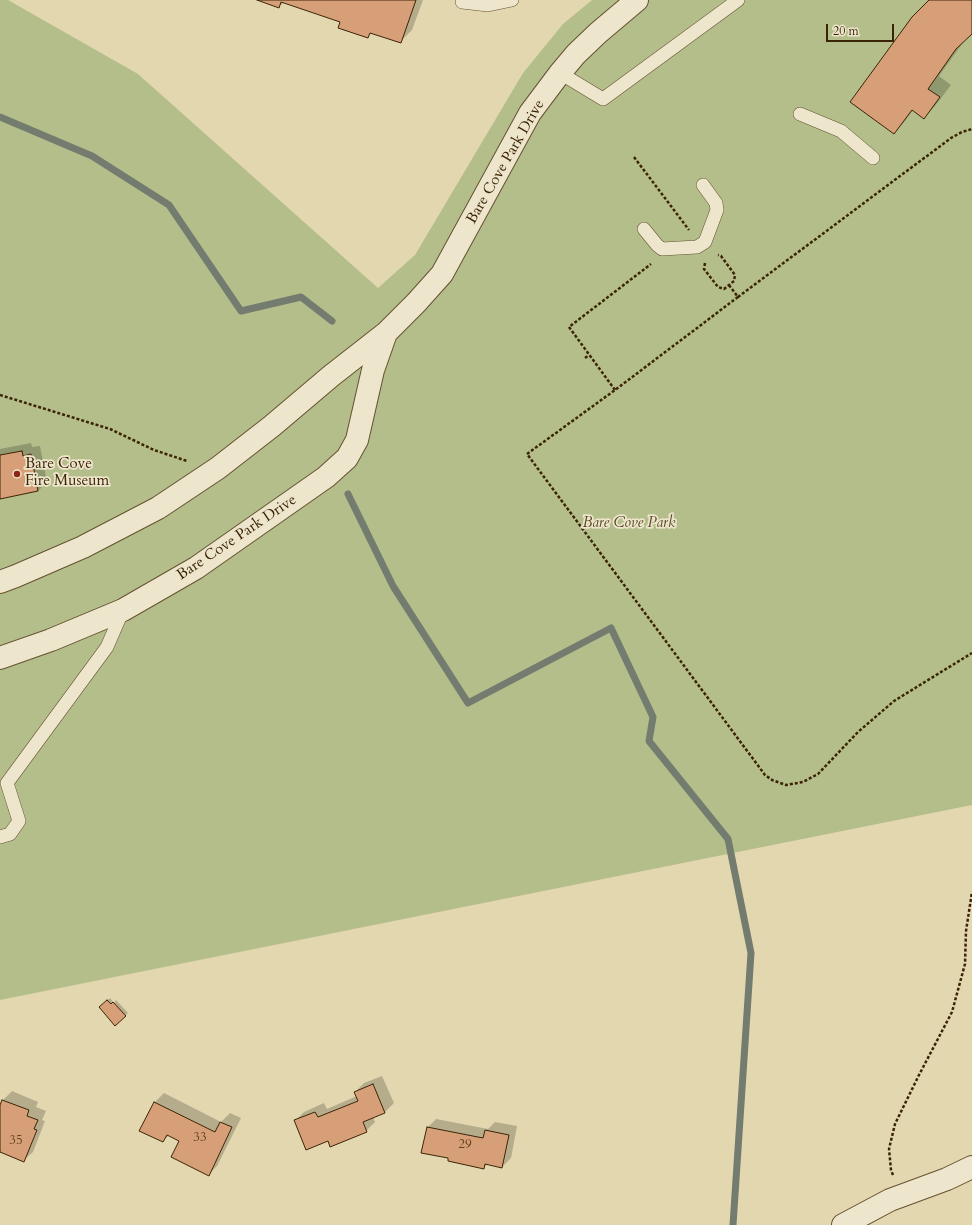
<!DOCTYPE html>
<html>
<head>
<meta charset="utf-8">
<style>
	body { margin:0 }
	#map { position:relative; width:972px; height:1225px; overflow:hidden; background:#e3d7b0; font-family:Cardo,serif }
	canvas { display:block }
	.scale { position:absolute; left:826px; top:24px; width:68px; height:18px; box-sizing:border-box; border:2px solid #3b2406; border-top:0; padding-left:5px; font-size:12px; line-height:14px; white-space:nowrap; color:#3b2406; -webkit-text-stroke:3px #ede5cc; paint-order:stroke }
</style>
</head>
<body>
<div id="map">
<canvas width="972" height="1225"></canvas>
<div class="scale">20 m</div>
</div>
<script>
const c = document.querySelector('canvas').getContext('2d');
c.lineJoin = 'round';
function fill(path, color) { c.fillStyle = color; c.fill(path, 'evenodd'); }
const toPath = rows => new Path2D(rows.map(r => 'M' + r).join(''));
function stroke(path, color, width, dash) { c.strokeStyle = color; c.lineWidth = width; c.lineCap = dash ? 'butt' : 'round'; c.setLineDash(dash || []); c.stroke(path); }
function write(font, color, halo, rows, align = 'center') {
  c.font = font + ' Cardo,serif'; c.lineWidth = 3.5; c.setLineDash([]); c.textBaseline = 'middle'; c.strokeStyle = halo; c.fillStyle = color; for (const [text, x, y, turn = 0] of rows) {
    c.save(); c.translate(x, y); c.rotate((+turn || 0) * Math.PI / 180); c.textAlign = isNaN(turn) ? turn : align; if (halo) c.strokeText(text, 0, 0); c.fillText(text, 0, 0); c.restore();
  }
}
fill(toPath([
	[0,0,8,0,138,74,378,288,415,255,523,73,563,24,592,0,972,0,972,805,0,1000]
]), '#b4be8b');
fill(toPath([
	[260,0,423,0,412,30,400,42,372,32,368,37,341,22,284,2,279,7],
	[930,0,972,0,972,32,967,37,939,76,951,85,935,106,924,117,913,110,905,121,894,133],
	[31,443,32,447,40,446,47,482,38,491,0,498,0,449],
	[110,998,114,1003,116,1000,128,1013,116,1024,100,1007],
	[382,1076,394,1103,385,1112,373,1117,375,1122,366,1131,328,1140,295,1121,304,1112,324,1103,327,1109,357,1096,355,1092,364,1083],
	[12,1091,38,1102,36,1107,46,1111,42,1120,45,1121,33,1152,24,1160,2,1152,0,1153,0,1106,3,1100],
	[164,1093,221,1122,230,1113,241,1118,217,1166,209,1174,181,1140,169,1135,163,1141,141,1131,155,1102],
	[436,1119,488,1129,495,1122,517,1126,511,1158,502,1167,488,1164,484,1167,450,1157,427,1128]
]), '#0003');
stroke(toPath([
	[0,117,92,156,169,205,241,311,301,297,332,321],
	[348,494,393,586,468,703,611,628,653,717,649,741,728,839,751,953,733,1225]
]), '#737c6f', 7);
const building = toPath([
	[257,0,416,0,401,43,370,33,368,38,338,28,340,22,281,2,279,8,257,0],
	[929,0,972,0,972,34,956,49,928,89,940,97,924,119,912,110,894,134,850,102,912,17,929,0],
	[22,451,23,456,31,454,38,491,0,499,0,455,22,451],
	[107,1000,111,1004,113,1002,126,1016,115,1026,99,1007,107,1000],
	[373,1084,385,1113,363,1122,367,1132,330,1147,328,1141,306,1150,294,1120,315,1112,318,1117,358,1101,354,1092,373,1084],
	[2,1100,29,1110,27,1116,38,1120,34,1129,37,1130,24,1162,0,1152,0,1105,2,1100],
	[154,1102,215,1132,220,1122,232,1127,209,1176,171,1157,179,1141,167,1135,163,1142,139,1131,154,1102],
	[427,1127,483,1138,485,1130,509,1135,502,1168,485,1164,484,1169,448,1161,448,1158,421,1153,427,1127]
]);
fill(building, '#d79f77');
stroke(building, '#3b2406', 1);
const lane = toPath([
	[462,2,488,5,512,0],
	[560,73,603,99,738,0],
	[800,114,841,131,873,158],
	[644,229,657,245,662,249,697,247,705,242,717,210,716,203,703,185],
	[0,837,10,834,19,821,7,783,107,647,123,610]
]);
const street = toPath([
	[0,582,16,576,83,547,158,508,218,468,272,426,331,376,386,333,416,303,442,274,530,113,560,73,576,54,598,33,637,0],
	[0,658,51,640,123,610,196,568,326,477,347,458,357,440,373,370,386,333],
	[843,1225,890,1200,947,1179,972,1167]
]);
stroke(lane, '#655130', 14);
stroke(street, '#655130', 24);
stroke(toPath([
	[634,157,689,230],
	[705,263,704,269,718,287,724,289,734,281,735,275,721,256,718,255],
	[729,285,738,297,615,390,527,454,765,775,772,780,786,785,803,782,818,774,858,732,894,701,972,653],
	[738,297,951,138,962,132,972,129],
	[585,358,589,355],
	[615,390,569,327,651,264],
	[0,395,110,429,154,450,187,461],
	[893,1175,891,1170,889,1149,895,1124,919,1075,952,1012,965,964,966,931,972,892]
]), '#3b2406', 2.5, [3, 2]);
stroke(lane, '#ede5cc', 13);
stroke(street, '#ede5cc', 22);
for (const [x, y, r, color] of [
	[17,474,4,"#8f2418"]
]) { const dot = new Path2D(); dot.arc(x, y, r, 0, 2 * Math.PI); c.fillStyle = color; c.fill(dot); stroke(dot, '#ede5cc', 1.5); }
write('13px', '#624322', null, [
	["33",200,1138],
	["35",16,1141],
	["29",465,1145]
]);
write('15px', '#3b2406', '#ede5cc', [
	["Bare Cove Park Drive",506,162,-60],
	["Bare Cove Park Drive",237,538,-34]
]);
write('15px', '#3b2406', '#ede5cc', [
	["Bare Cove",25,465],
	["Fire Museum",25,482]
], 'left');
write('italic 15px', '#594a27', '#ede5cc', [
	["Bare Cove Park",629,524]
]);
</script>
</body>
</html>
